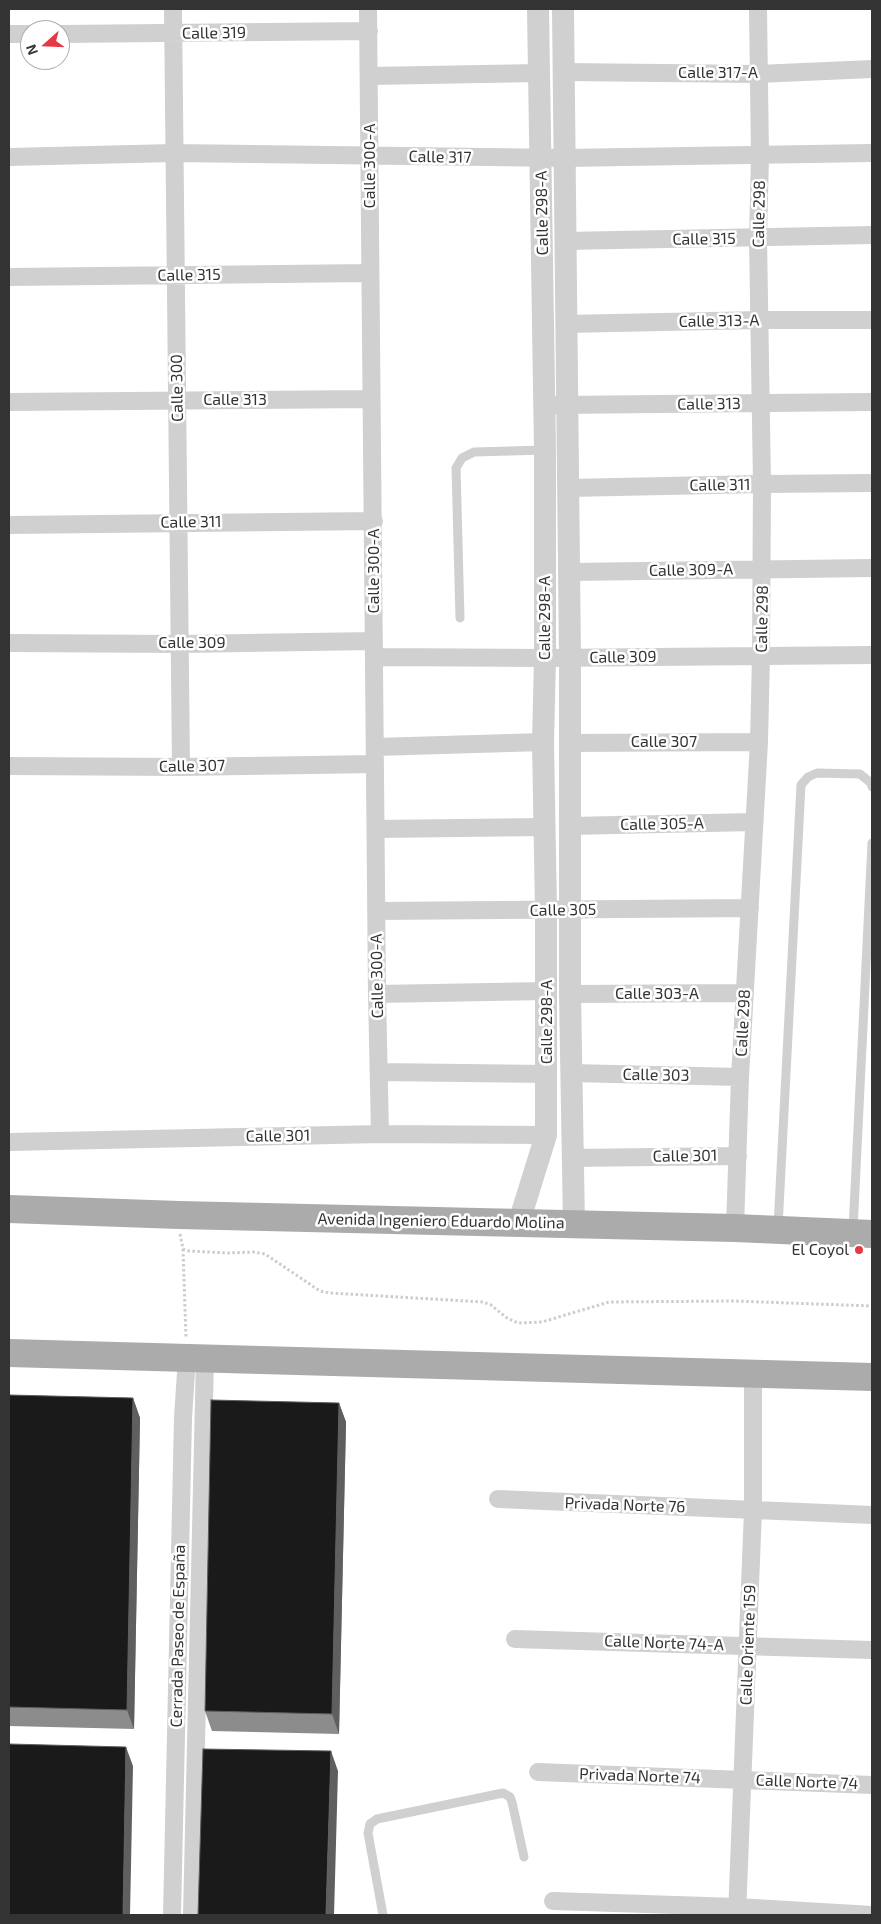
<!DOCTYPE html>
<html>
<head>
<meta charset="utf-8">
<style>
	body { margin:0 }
	#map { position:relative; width:881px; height:1924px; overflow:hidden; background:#fff; font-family:"Exo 2",sans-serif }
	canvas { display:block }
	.frame { position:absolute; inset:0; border:10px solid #333; pointer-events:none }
	.north { position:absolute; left:20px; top:20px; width:50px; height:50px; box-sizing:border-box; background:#fff; border:1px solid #adadad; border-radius:50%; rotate:250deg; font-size:14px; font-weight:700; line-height:20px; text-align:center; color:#333 }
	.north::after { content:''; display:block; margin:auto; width:18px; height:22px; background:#e63946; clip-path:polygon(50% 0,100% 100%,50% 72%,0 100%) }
</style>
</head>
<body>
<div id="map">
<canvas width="881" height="1924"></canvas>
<div class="frame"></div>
<div class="north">N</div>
</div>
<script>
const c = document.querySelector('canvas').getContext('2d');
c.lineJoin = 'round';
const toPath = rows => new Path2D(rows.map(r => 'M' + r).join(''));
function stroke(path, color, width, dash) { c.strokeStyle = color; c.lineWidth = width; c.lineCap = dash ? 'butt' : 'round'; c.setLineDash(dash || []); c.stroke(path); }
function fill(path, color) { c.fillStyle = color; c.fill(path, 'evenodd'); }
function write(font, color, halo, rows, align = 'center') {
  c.font = font + ' "Exo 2",sans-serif'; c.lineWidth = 5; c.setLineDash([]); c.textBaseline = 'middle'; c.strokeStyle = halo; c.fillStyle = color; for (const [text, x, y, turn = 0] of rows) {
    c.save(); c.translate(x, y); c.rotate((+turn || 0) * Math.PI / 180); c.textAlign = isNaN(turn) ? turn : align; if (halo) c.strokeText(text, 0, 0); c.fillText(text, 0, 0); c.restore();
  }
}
stroke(toPath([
	[180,1234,183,1249,189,1251,228,1253,253,1252,265,1254,320,1291,330,1293,483,1302,491,1305,507,1318,518,1323,542,1322,609,1302,734,1301,872,1306],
	[183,1249,186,1338]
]), '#cdcdcd', 3, [2.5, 2.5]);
stroke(toPath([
	[460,618,456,468,462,458,474,452,545,450],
	[778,1227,801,785,808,777,817,773,860,774,871,783,872,787],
	[853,1230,872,843],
	[383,1915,368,1833,370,1824,377,1819,503,1793,510,1797,512,1802,524,1857]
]), '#d0d0d0', 9);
stroke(toPath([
	[173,9,181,767],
	[368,9,377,994,380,1134],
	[9,34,30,34],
	[60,34,369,31],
	[563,72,758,74,872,69],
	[369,76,540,73],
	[9,157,174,153,564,158,872,153],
	[565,241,872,235],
	[9,277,370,273],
	[565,324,761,320,872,320],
	[9,402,371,399],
	[555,405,872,402],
	[568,488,762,484,872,483],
	[9,525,374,521],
	[569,572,872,568],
	[9,643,181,644,374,641],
	[374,657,545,658,872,655],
	[569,743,759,742],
	[376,747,543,742],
	[9,766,181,767,375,764],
	[570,826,754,822],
	[376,829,544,827],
	[376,911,750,908],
	[377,994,546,991],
	[570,994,745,993],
	[379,1072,547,1074],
	[572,1073,740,1077],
	[9,1142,380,1134,546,1135],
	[572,1158,738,1156],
	[735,1228,740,1077,759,742,761,656,762,484,758,238,760,156,758,9],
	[498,1499,872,1515],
	[515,1639,872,1650],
	[538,1772,872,1785],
	[553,1901,737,1907,872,1915],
	[172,1915,183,1418,187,1357],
	[192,1915,205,1358],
	[737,1915,753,1510,753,1375]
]), '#d0d0d0', 18);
stroke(toPath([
	[563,9,570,658,570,994,574,1224],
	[519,1222,546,1135,546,910,543,742,545,658,545,450,538,9]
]), '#d0d0d0', 22);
stroke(toPath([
	[9,1209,179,1215,735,1228,872,1234],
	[9,1353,872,1377]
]), '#ababab', 28);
fill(toPath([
	[9,1395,133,1398,140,1418,134,1729,9,1726],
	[339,1403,346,1422,339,1734,212,1731,205,1711]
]), '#8c8c8c');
fill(toPath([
	[133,1398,140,1418,134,1729,127,1710],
	[339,1403,346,1422,339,1734,332,1714],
	[126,1747,133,1766,130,1915,123,1915],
	[331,1751,338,1771,334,1915,326,1915]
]), '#5f5f5f');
const building = toPath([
	[9,1395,133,1398,127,1710,9,1707,9,1395],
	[211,1400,339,1403,332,1714,205,1711,211,1400],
	[9,1744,126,1747,123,1915,9,1915,9,1744],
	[203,1749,331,1751,326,1915,198,1915,203,1749]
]);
fill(building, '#1a1a1a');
stroke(building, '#5f5f5f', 1);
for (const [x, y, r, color] of [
	[859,1250,5,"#e63946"]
]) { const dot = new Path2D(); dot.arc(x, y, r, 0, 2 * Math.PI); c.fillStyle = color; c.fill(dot); stroke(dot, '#fff', 2); }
write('16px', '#333', '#fff', [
	["Calle 319",214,33,-1],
	["Calle 317-A",718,73],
	["Calle 317",440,157,1],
	["Calle 300-A",370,166,-90],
	["Calle 298-A",542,213,-91],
	["Calle 298",759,214,-89],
	["Calle 315",704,239,-1],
	["Calle 315",189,275,-1],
	["Calle 313-A",719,321,-1],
	["Calle 300",177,388,-91],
	["Calle 313",235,400],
	["Calle 313",709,404,-1],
	["Calle 311",720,485,-1],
	["Calle 311",191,522,-1],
	["Calle 309-A",691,570,-1],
	["Calle 300-A",374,571,-90],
	["Calle 298-A",545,618,-90],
	["Calle 298",762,619,-89],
	["Calle 309",192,643],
	["Calle 309",623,657,-1],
	["Calle 307",664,742],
	["Calle 307",192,766,-1],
	["Calle 305-A",662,824,-1],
	["Calle 305",563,910,-1],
	["Calle 300-A",377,976,-91],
	["Calle 303-A",657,994],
	["Calle 298-A",547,1022,-90],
	["Calle 298",743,1023,-87],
	["Calle 303",656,1075,1],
	["Calle 301",278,1136,-1],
	["Calle 301",685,1156,-1],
	["Avenida Ingeniero Eduardo Molina",441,1221,1],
	["Privada Norte 76",625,1505,2],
	["Cerrada Paseo de España",178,1636,-89],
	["Calle Norte 74-A",664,1643,2],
	["Calle Oriente 159",748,1645,-88],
	["Privada Norte 74",640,1776,2],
	["Calle Norte 74",807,1782,2]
]);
write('16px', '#333', '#fff', [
	["El Coyol",849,1250]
], 'right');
</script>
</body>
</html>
